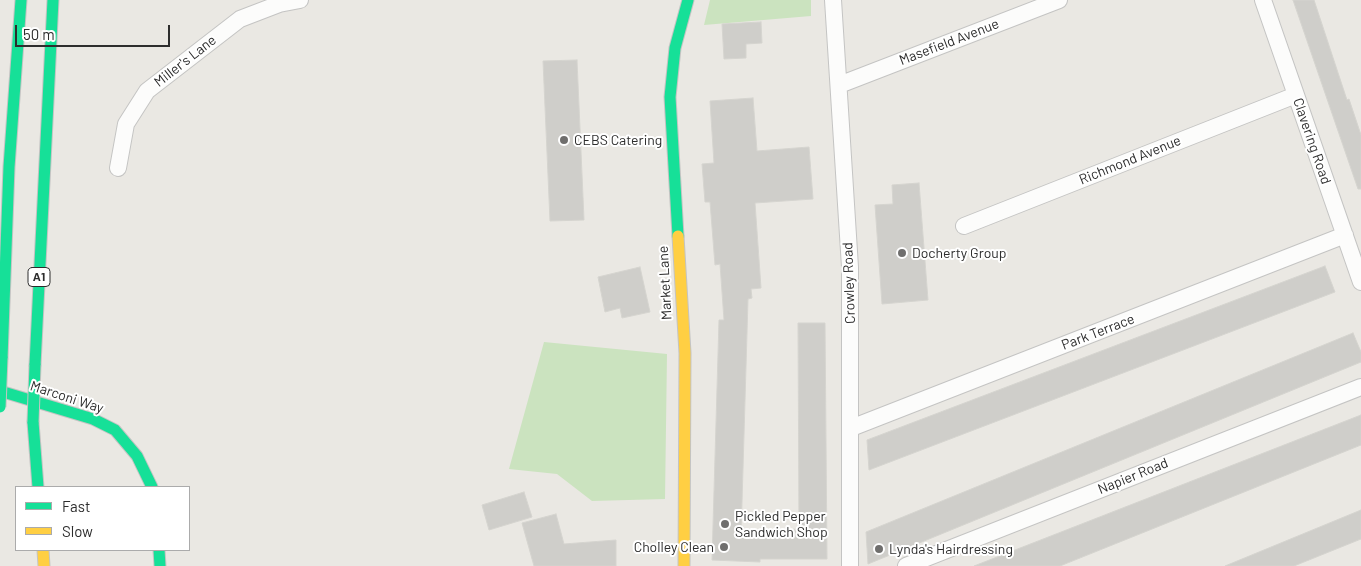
<!DOCTYPE html>
<html>
<head>
<meta charset="utf-8">
<style>
	body { margin:0 }
	#map { position:relative; width:1361px; height:566px; overflow:hidden; background:#eae8e3; font-family:Barlow,sans-serif }
	canvas { display:block }
	.legend { position:absolute; left:15px; top:486px; width:175px; height:65px; box-sizing:border-box; background:#fff; border:1px solid #ababab; margin:0; padding:6px 9px; list-style:none; font-size:15px; color:#2d2d2d }
	.legend li { display:flex; align-items:center; gap:10px; height:25px }
	.legend b { width:25px; border:1px solid #ababab }
	.scale { position:absolute; left:15px; top:25px; width:155px; height:22px; box-sizing:border-box; border:2px solid #2d2d2d; border-top:0; padding-left:6px; font-size:15px; line-height:18px; white-space:nowrap; color:#2d2d2d; -webkit-text-stroke:4px #fff; paint-order:stroke }
</style>
</head>
<body>
<div id="map">
<canvas width="1361" height="566"></canvas>
<ul class="legend">
<li><b style="height:6px;background:#16e098"></b>Fast</li>
<li><b style="height:6px;background:#ffcf43"></b>Slow</li>
</ul>
<div class="scale">50 m</div>
</div>
<script>
const c = document.querySelector('canvas').getContext('2d');
c.lineJoin = 'round';
function fill(path, color) { c.fillStyle = color; c.fill(path, 'evenodd'); }
const toPath = rows => new Path2D(rows.map(r => 'M' + r).join(''));
function stroke(path, color, width, dash) { c.strokeStyle = color; c.lineWidth = width; c.lineCap = dash ? 'butt' : 'round'; c.setLineDash(dash || []); c.stroke(path); }
function write(font, color, halo, rows, align = 'center') {
  c.font = font + ' Barlow,sans-serif'; c.lineWidth = 4; c.setLineDash([]); c.textBaseline = 'middle'; c.strokeStyle = halo; c.fillStyle = color; for (const [text, x, y, turn = 0] of rows) {
    c.save(); c.translate(x, y); c.rotate((+turn || 0) * Math.PI / 180); c.textAlign = isNaN(turn) ? turn : align; if (halo) c.strokeText(text, 0, 0); c.fillText(text, 0, 0); c.restore();
  }
}
fill(toPath([
	[710,0,811,0,811,16,704,25],
	[544,342,667,354,665,499,592,501,557,474,509,469]
]), '#cbe3bf');
const building = toPath([
	[1293,0,1314,0,1347,100,1349,99,1361,135,1361,189,1358,189,1293,0],
	[761,22,762,43,746,44,746,58,724,59,722,24,761,22],
	[577,60,584,220,550,221,543,61,577,60],
	[753,98,757,151,809,147,813,199,755,203,761,288,751,289,752,298,748,299,741,536,775,537,775,530,799,529,798,323,825,323,827,559,760,559,760,562,712,560,719,320,724,320,720,264,715,265,710,202,705,202,702,164,714,163,710,101,753,98],
	[919,183,928,300,882,304,875,205,893,204,892,185,919,183],
	[1325,266,1335,292,869,470,867,440,1325,266],
	[640,267,650,312,622,318,620,308,605,312,598,277,640,267],
	[1353,333,1361,352,1361,362,868,564,866,532,1353,333],
	[1361,415,1361,445,1060,566,974,566,1361,415],
	[524,492,532,517,489,530,482,505,524,492],
	[1361,510,1361,539,1294,566,1225,566,1361,510],
	[556,514,564,544,616,540,616,566,534,566,522,523,556,514]
]);
fill(building, '#cfceca');
stroke(building, '#d5d4cf', 1);
const street = toPath([
	[833,0,850,267,850,566],
	[1263,0,1361,282],
	[839,85,1059,0],
	[118,168,126,124,147,91,240,19,279,4,300,0],
	[964,226,1296,95],
	[851,428,1345,235],
	[906,566,1361,387]
]);
const fast = toPath([
	[678,236,670,97,675,48,688,0],
	[2,358,9,167,21,0],
	[35,365,53,0],
	[0,391,93,419,115,430,137,456,152,487],
	[33,422,38,487],
	[159,550,160,566]
]);
const slow = toPath([
	[678,236,685,353,684,566],
	[43,550,44,566]
]);
stroke(street, '#c4c4c3', 18);
stroke(fast, '#c4c4c3', 13);
stroke(slow, '#c4c4c3', 13);
stroke(street, '#fcfcfb', 16);
stroke(fast, '#16e098', 11);
stroke(slow, '#ffcf43', 11);
const fastBridge = toPath([
	[0,407,2,358],
	[33,422,35,365]
]);
stroke(fastBridge, '#c6c5c3', 13, []);
stroke(fastBridge, '#16e098', 11);
for (const [x, y, r, color] of [
	[564,140,5,"#6f6e6d"],
	[902,253,5,"#6f6e6d"],
	[725,524,5,"#6f6e6d"],
	[724,547,5,"#6f6e6d"],
	[879,549,5,"#6f6e6d"]
]) { const dot = new Path2D(); dot.arc(x, y, r, 0, 2 * Math.PI); c.fillStyle = color; c.fill(dot); stroke(dot, '#fff', 2); }
for (const [x, y, w] of [
	[39,277,22]
]) { const box = new Path2D(); box.roundRect(x - w / 2, y - 9.5, w, 19, 4); c.fillStyle = '#fff'; c.fill(box); stroke(box, '#2d2d2d', 1); }
write('bold 12px', '#2d2d2d', null, [
	["A1",39,277]
]);
write('14px', '#2d2d2d', '#fff', [
	["Masefield Avenue",949,42,-21],
	["Miller's Lane",185,61,-38],
	["Clavering Road",1312,141,71],
	["Richmond Avenue",1130,160,-22],
	["Market Lane",665,283,-93],
	["Crowley Road",849,283,-92],
	["Park Terrace",1098,332,-21],
	["Marconi Way",67,397,18],
	["Napier Road",1133,476,-22]
]);
write('14px', '#2d2d2d', '#fff', [
	["CEBS Catering",574,140],
	["Docherty Group",912,253],
	["Pickled Pepper",735,516],
	["Sandwich Shop",735,532],
	["Cholley Clean",714,547,"right"],
	["Lynda's Hairdressing",889,549]
], 'left');
</script>
</body>
</html>
